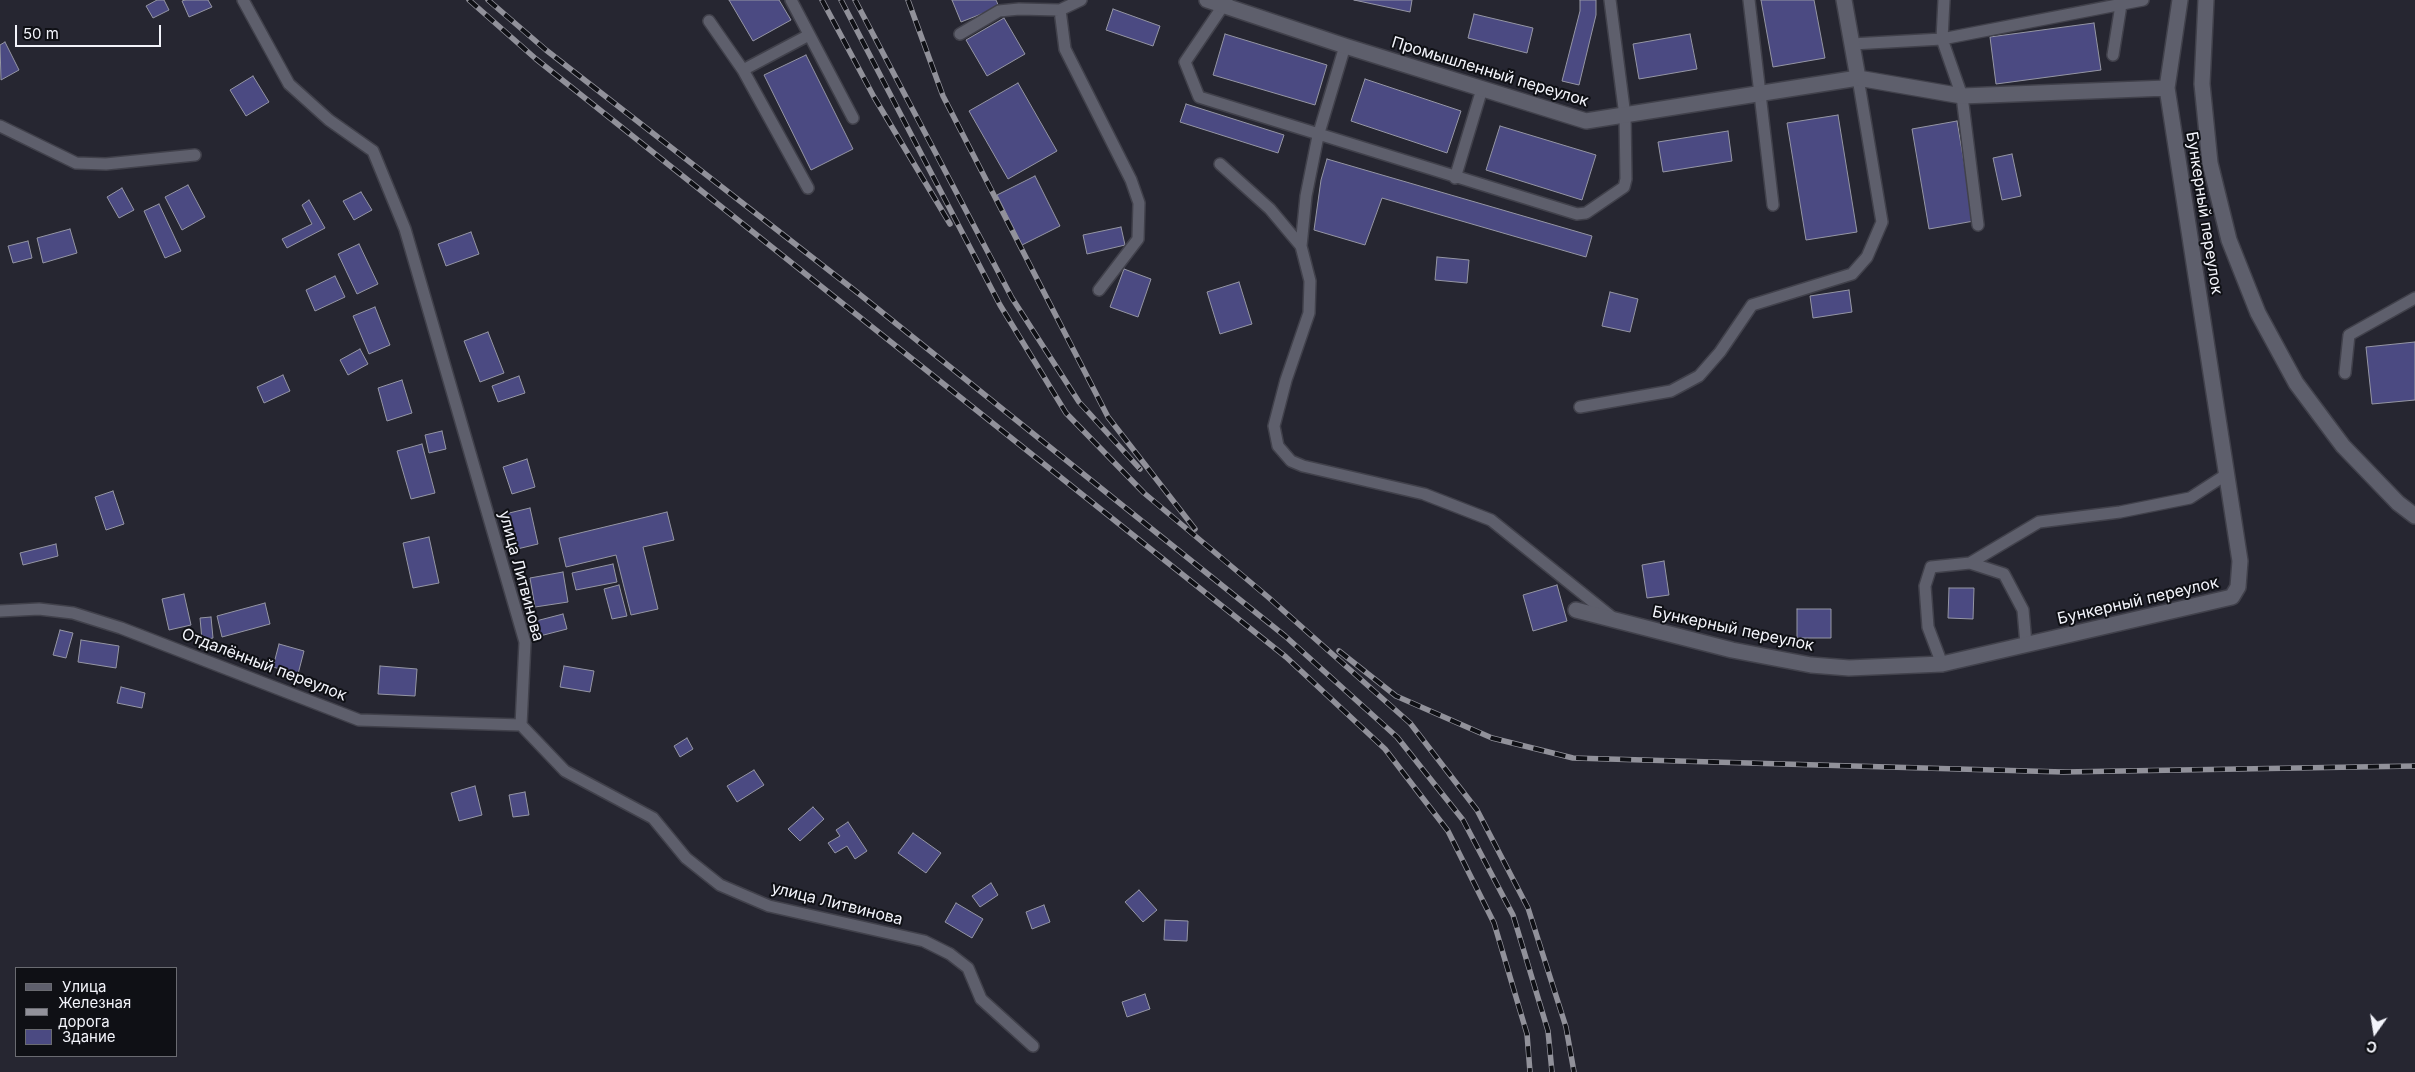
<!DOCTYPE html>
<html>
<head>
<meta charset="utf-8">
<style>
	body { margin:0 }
	#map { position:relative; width:2415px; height:1072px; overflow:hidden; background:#262631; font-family:Inter,sans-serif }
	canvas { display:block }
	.legend { position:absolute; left:15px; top:967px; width:162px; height:90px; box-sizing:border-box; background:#0f1015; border:1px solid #6a6b71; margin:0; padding:6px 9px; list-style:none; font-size:15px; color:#f3f4fb }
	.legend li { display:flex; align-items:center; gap:10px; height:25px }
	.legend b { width:25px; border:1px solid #6a6b71 }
	.north { position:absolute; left:2350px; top:1007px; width:50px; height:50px; -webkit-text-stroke:4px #0f1015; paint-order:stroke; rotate:193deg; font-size:14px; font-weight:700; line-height:20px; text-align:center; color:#f3f4fb }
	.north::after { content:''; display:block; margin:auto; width:18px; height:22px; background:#f3f4fb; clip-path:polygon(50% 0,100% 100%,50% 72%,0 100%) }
	.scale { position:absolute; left:15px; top:25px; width:146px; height:22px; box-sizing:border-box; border:2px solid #f3f4fb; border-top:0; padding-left:6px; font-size:15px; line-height:18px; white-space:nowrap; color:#f3f4fb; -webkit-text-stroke:4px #0f1015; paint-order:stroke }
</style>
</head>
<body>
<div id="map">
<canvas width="2415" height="1072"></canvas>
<ul class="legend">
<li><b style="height:6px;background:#5e5f6c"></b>Улица</li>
<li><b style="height:6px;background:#91919a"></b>Железная дорога</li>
<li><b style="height:14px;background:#4b4a82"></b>Здание</li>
</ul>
<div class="north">С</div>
<div class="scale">50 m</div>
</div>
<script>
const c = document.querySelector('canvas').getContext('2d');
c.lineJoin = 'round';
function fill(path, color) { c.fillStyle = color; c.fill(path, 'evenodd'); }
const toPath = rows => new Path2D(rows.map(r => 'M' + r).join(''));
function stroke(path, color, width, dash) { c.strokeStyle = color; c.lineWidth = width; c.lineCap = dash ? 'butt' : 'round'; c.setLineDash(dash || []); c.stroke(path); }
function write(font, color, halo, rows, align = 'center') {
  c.font = font + ' Inter,sans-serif'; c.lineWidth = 4; c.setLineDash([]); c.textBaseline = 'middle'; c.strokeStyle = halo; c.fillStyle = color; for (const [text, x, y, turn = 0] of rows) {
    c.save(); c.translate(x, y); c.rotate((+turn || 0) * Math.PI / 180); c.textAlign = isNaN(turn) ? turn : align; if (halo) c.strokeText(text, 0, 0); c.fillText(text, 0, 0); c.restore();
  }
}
const building = toPath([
	[157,0,164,0,169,10,153,18,146,6,157,0],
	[185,0,208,0,212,7,189,17,182,1,185,0],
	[729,0,779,0,791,20,753,41,729,0],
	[952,0,996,0,999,7,961,22,952,0],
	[1354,0,1412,0,1410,12,1354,0],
	[1580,0,1596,0,1596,15,1579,85,1562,81,1580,11,1580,0],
	[1761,0,1814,0,1825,58,1773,67,1761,0],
	[1113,9,1160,26,1153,46,1106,30,1113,9],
	[1474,14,1533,28,1527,53,1468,38,1474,14],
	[1004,18,1025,54,987,76,966,40,1004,18],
	[2094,23,2101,70,1996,84,1990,37,2094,23],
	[1225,34,1327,65,1315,105,1213,75,1225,34],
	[1690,34,1697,69,1639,79,1633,44,1690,34],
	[5,42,19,70,1,80,0,45,5,42],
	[806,55,853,149,811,170,764,75,806,55],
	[253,76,269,102,246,116,230,90,253,76],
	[1365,79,1461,111,1447,153,1351,121,1365,79],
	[1018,83,1057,151,1008,179,969,111,1018,83],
	[1186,104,1284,135,1278,153,1180,122,1186,104],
	[1838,115,1857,232,1806,240,1787,123,1838,115],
	[1957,121,1974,221,1929,229,1912,129,1957,121],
	[1500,126,1596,155,1582,200,1486,170,1500,126],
	[1728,131,1732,161,1663,172,1658,142,1728,131],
	[2012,154,2021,196,2002,200,1993,158,2012,154],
	[1327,159,1592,236,1586,257,1382,198,1365,245,1314,230,1321,180,1327,159],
	[1035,176,1060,226,1022,245,997,195,1035,176],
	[188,185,205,217,182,230,165,197,188,185],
	[122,188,134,210,119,218,107,197,122,188],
	[361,192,372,210,354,220,343,201,361,192],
	[309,200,325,228,287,248,282,239,312,224,302,205,309,200],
	[159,204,181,251,165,258,144,211,159,204],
	[1121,227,1125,245,1087,254,1083,235,1121,227],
	[70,229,77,253,43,263,37,238,70,229],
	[471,232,479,254,446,266,438,244,471,232],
	[28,241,32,258,13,263,8,246,28,241],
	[359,244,378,284,357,294,338,254,359,244],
	[1437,257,1469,260,1467,283,1435,280,1437,257],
	[1124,269,1151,279,1138,317,1110,307,1124,269],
	[335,276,345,297,315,311,306,290,335,276],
	[1239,282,1252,324,1220,334,1207,292,1239,282],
	[1849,290,1852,312,1813,318,1810,296,1849,290],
	[1610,292,1638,299,1630,332,1602,326,1610,292],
	[375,307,390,345,369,354,353,316,375,307],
	[488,332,504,373,480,382,464,341,488,332],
	[2415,342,2415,400,2372,404,2366,347,2415,342],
	[360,349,368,364,348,375,340,360,360,349],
	[283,375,290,391,264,403,257,387,283,375],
	[519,376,525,393,498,402,492,386,519,376],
	[402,380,412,413,387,421,378,388,402,380],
	[442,431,446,449,429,453,425,435,442,431],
	[422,444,435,493,411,499,397,451,422,444],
	[527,459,535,487,512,494,503,467,527,459],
	[113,491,124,524,106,530,95,497,113,491],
	[530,508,538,544,513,550,505,514,530,508],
	[667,512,674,540,643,547,658,609,631,615,616,555,566,567,559,538,667,512],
	[429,537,439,583,413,588,403,543,429,537],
	[56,544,58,556,23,565,20,553,56,544],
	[1664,561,1669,595,1647,598,1642,565,1664,561],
	[613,564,617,582,576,590,572,573,613,564],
	[563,572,568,602,535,607,530,578,563,572],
	[619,585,627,616,612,619,604,589,619,585],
	[1557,585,1567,621,1533,631,1523,595,1557,585],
	[1949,588,1974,588,1973,619,1948,618,1949,588],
	[184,594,191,625,169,630,162,599,184,594],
	[265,603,270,624,222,637,217,616,265,603],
	[1797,609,1831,609,1831,638,1797,638,1797,609],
	[563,614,567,629,536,637,532,622,563,614],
	[211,617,213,638,202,640,200,618,211,617],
	[60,630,73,633,66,658,53,655,60,630],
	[81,640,119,646,116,668,78,662,81,640],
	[279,644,304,651,298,674,273,667,279,644],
	[380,666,417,669,415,696,378,694,380,666],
	[564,666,594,671,590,692,560,687,564,666],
	[121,687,145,693,142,708,117,703,121,687],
	[687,738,693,749,680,757,674,746,687,738],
	[754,770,764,785,737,802,727,786,754,770],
	[475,786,482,815,459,821,451,793,475,786],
	[525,792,529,815,513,817,509,795,525,792],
	[813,807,824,819,800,841,788,829,813,807],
	[848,822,867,851,855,859,847,846,835,853,828,843,840,836,836,830,848,822],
	[913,833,941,853,926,873,898,853,913,833],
	[991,883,998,895,980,907,972,896,991,883],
	[1139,890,1157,910,1143,922,1125,902,1139,890],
	[956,903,983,919,972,938,945,922,956,903],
	[1044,905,1050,922,1032,929,1026,912,1044,905],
	[1165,920,1188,921,1187,941,1164,940,1165,920],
	[1145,994,1150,1009,1127,1017,1122,1002,1145,994]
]);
fill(building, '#4b4a82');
stroke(building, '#9596a4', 1);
const service = toPath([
	[243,0,289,84,329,120,373,151,405,229,525,642,521,725,565,771,653,818,686,858,720,885,769,906,924,941,950,954,968,968,981,999,1033,1046],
	[791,0,853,118],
	[1081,0,1060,10,1065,49,1131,180,1139,203,1138,239,1099,290],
	[1227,0,1185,62,1199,97,1577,214,1586,213,1624,187,1626,179,1625,116,1610,0],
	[1749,0,1773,205],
	[1944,0,1942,39,1962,96,1978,225],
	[709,21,743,70,808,188],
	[960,34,999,11,1019,9,1060,10],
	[1852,44,1942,39,2143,0],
	[1345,46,1318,136,1306,196,1301,246,1310,281,1309,313,1286,380,1274,426,1278,446,1291,461,1303,466,1424,494,1491,520,1613,618],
	[2113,55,2121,5],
	[743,70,809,35],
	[0,126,76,163,106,164,195,155],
	[1220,164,1270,209,1301,246],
	[1455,178,1482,89],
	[2345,373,2349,335,2415,298],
	[1580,407,1671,391,1699,376,1720,352,1752,305,1852,274,1867,257,1882,222,1858,78],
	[1970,563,2039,522,2120,512,2190,498,2227,474],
	[0,611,39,609,73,613,121,628,359,720,521,725],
	[1942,664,1928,627,1925,586,1931,567,1970,563,2004,574,2023,610,2026,644]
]);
const minor = toPath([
	[1207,0,1345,46,1586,121,1858,78,1962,96,2167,88],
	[1844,0,1858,78],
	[2206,0,2202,84,2210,163,2229,240,2258,313,2296,383,2343,446,2398,503,2415,516],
	[1576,610,1732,650,1811,665,1849,668,1942,664,2232,597,2238,587,2240,561,2167,88,2180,0]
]);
stroke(service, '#41414b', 14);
stroke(minor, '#41414b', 18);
stroke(service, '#5e5f6c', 11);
stroke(minor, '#5e5f6c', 15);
const rail = toPath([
	[469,0,536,59,1286,657,1385,749,1448,831,1494,923,1527,1034,1530,1072],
	[488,0,546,50,858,293,1285,636,1397,737,1463,820,1513,915,1548,1031,1552,1072],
	[822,0,874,97,950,224],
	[841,0,1000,305,1066,413,1144,493,1268,597,1410,723,1477,810,1528,908,1566,1027,1574,1072],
	[855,0,1012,298,1079,402,1140,469],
	[908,0,943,96,1108,417,1195,529],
	[1339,651,1396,696,1492,738,1573,758,2063,772,2415,766]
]);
stroke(rail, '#91919a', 5.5);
stroke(rail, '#0f1015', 4, [11]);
write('16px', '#f3f4fb', '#0f1015', [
	["Промышленный переулок",1490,72,17],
	["Бункерный переулок",2204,213,81],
	["улица Литвинова",521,576,75],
	["Бункерный переулок",2138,601,-13],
	["Бункерный переулок",1733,629,12],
	["Отдалённый переулок",264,665,21],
	["улица Литвинова",837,904,14]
]);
</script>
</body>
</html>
